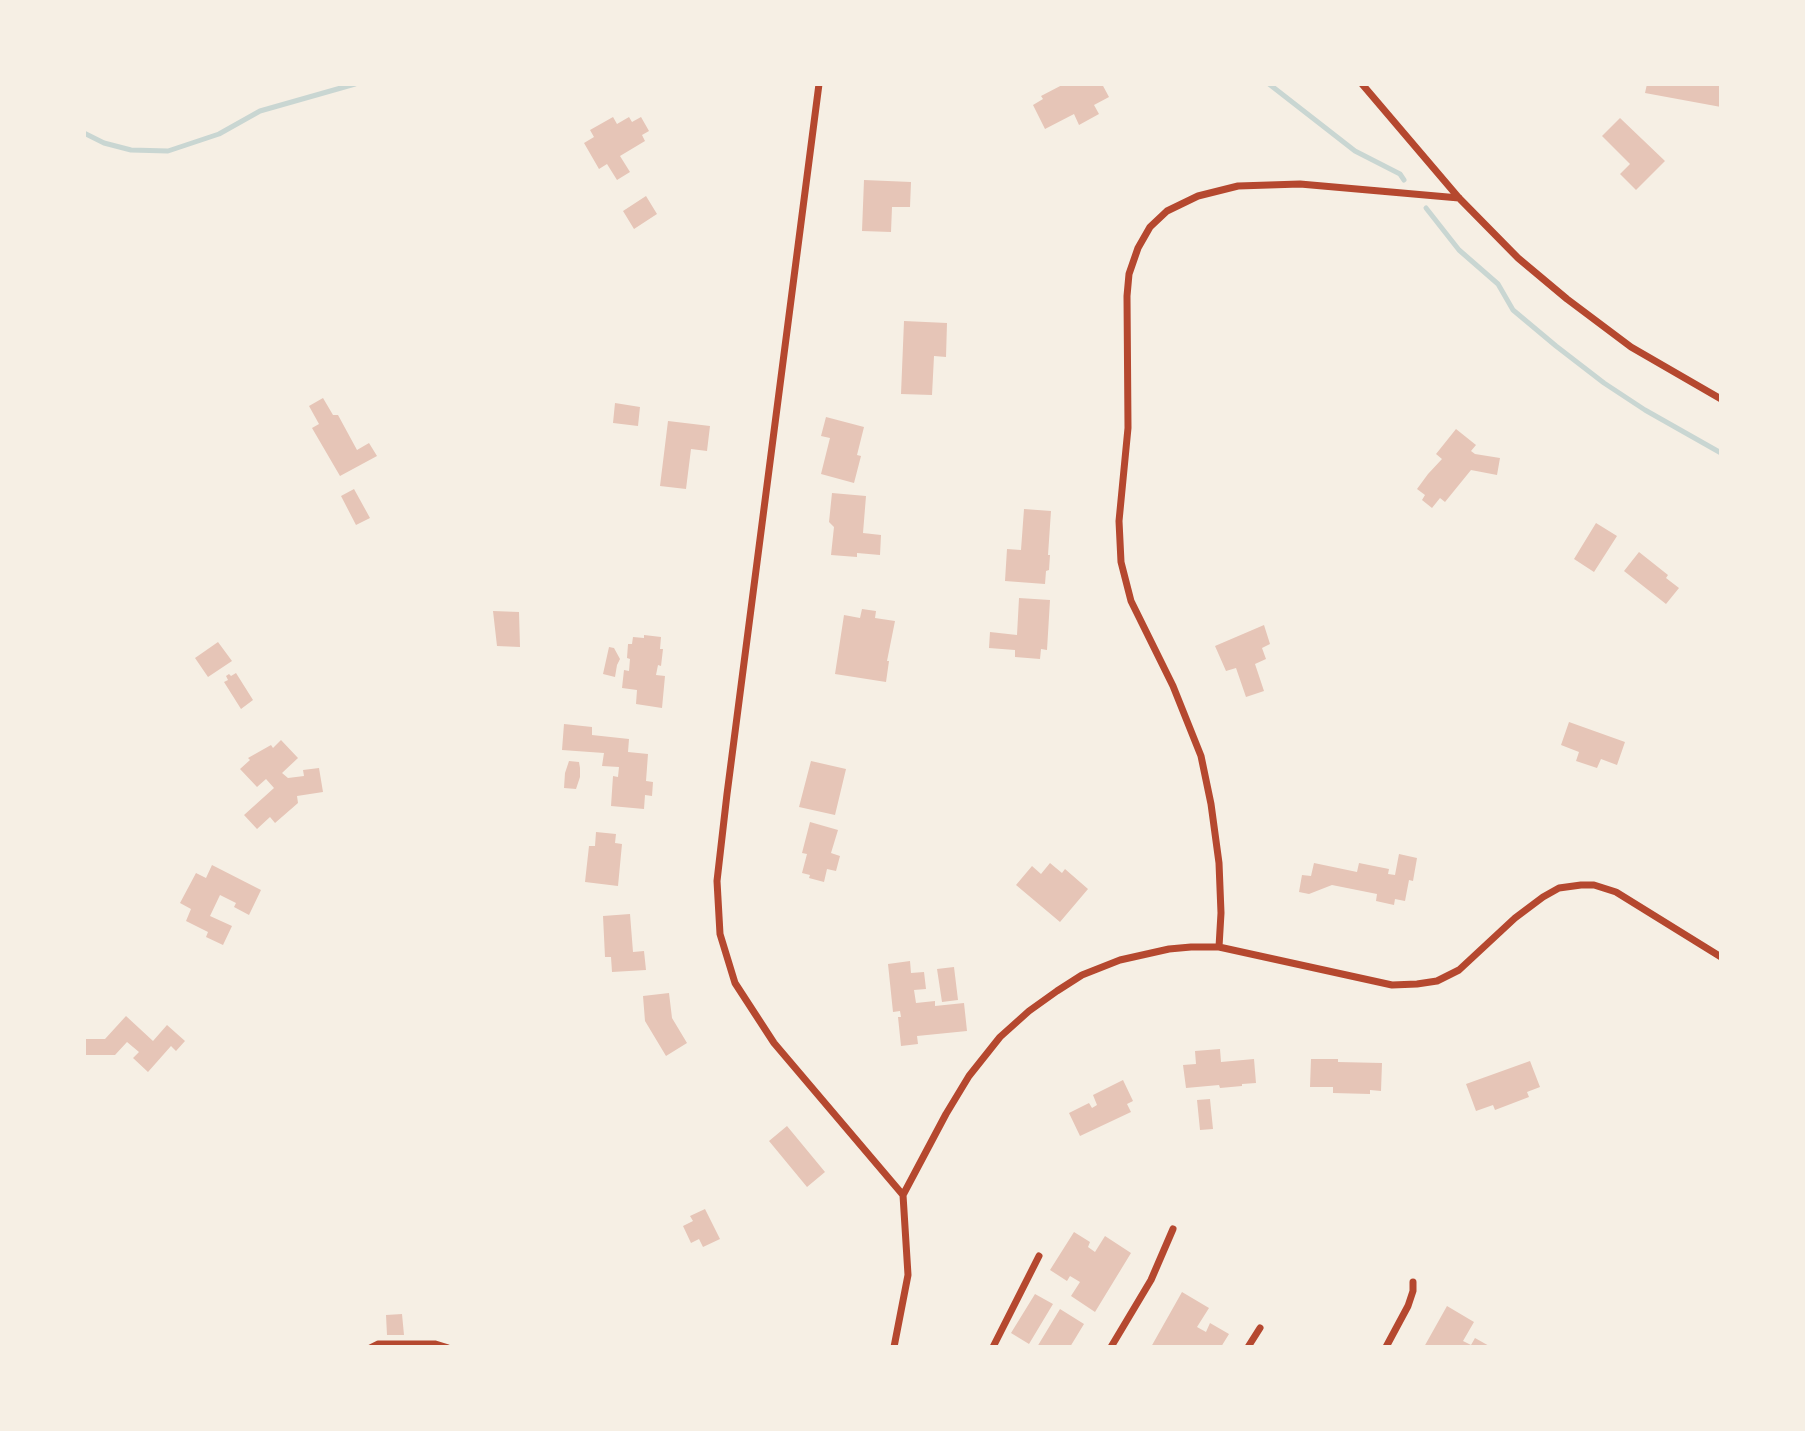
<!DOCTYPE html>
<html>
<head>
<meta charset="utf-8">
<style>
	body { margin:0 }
	#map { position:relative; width:1805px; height:1431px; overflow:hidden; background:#f6efe4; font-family:Figtree,sans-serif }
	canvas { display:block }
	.frame { position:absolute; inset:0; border:86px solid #f6efe4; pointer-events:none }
</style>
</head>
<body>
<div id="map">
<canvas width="1805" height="1431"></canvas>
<div class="frame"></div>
</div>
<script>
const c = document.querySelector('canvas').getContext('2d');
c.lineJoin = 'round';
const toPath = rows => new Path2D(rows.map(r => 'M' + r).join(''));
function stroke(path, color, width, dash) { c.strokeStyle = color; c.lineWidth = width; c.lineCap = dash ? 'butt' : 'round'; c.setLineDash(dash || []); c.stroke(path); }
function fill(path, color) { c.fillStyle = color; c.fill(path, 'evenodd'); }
stroke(toPath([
	[1269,84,1355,151,1400,174,1404,180],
	[84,133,104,143,131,150,168,151,219,134,260,111,355,84],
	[1426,208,1459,250,1498,284,1513,310,1556,346,1604,383,1645,410,1721,453]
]), '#c9d6d2', 5);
fill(toPath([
	[1064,84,1102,84,1109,97,1094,105,1099,114,1079,125,1074,114,1045,129,1033,105,1043,99,1041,96],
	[1647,84,1721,84,1721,107,1645,93],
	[613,117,617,124,629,117,632,122,641,117,649,131,642,135,645,141,620,156,630,172,617,180,607,164,599,169,584,143,594,137,590,130],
	[1620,118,1665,161,1636,190,1620,174,1630,164,1602,136],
	[864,180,911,182,910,207,892,207,891,232,862,231],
	[646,196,657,214,634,229,623,211],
	[904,321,947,323,946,357,934,356,932,395,901,394],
	[323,398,333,415,338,415,357,450,369,443,377,456,340,476,312,428,319,424,309,406],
	[615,403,640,407,638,426,613,423],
	[826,417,864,427,857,455,861,456,854,483,821,474,830,438,821,436],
	[668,421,710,426,707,451,691,449,686,489,660,486],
	[1456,429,1476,445,1471,451,1475,454,1500,458,1497,475,1471,470,1445,502,1440,498,1432,508,1422,500,1425,495,1417,489,1428,474,1442,459,1436,454],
	[354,489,370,518,356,525,341,496],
	[832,493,866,496,863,533,881,535,880,555,857,553,857,557,831,555,834,527,829,522],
	[1024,509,1051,511,1048,555,1050,555,1049,570,1046,571,1045,584,1005,581,1007,549,1021,550],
	[1596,523,1617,536,1594,572,1574,559],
	[1639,552,1668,575,1666,578,1679,588,1666,604,1624,571],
	[1019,598,1050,600,1047,650,1041,649,1040,659,1015,657,1015,650,989,648,990,632,1017,635],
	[862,609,876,611,875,618,895,621,887,661,889,661,886,682,835,674,844,615,860,618],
	[493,611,519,612,520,647,497,646],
	[1264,625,1270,644,1262,648,1266,659,1255,664,1264,691,1246,697,1236,668,1226,671,1215,646],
	[644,635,661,637,660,649,663,649,661,666,658,665,656,675,665,676,662,708,636,704,637,690,622,688,624,670,629,671,630,659,627,658,628,644,632,644,633,637,644,638],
	[218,642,232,661,208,677,195,658],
	[609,647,614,648,620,659,617,665,615,677,603,674],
	[236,673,253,700,241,709,224,682,228,680,226,676,229,674,231,676],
	[1569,722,1625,742,1617,765,1601,759,1597,768,1576,761,1579,752,1561,745],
	[564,724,592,727,592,735,629,739,628,752,648,754,646,781,653,782,652,796,645,795,644,809,611,806,613,776,618,777,619,767,602,766,604,753,562,750],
	[281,740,298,758,282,773,288,778,304,776,303,770,319,768,323,792,297,796,298,803,275,823,270,817,257,829,244,815,274,788,266,779,257,787,240,769,250,760,248,758,271,745,273,748],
	[569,761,579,762,580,768,580,777,576,789,564,788,565,773],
	[811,761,846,769,835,815,799,807],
	[810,822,838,830,831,853,840,856,836,871,827,869,824,882,809,878,810,875,802,873,807,854,802,853],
	[596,832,616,834,615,843,622,844,618,886,585,882,589,846,595,846],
	[1399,854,1417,858,1413,881,1409,880,1405,901,1395,899,1394,905,1376,901,1377,894,1332,885,1309,894,1299,892,1302,875,1311,876,1314,863,1357,872,1359,863,1389,869,1388,874,1395,875],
	[1050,863,1062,873,1065,869,1088,889,1060,922,1016,885,1032,866,1041,874],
	[212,865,261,890,249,915,234,907,236,903,220,895,210,916,232,926,223,945,206,937,208,932,186,921,191,909,180,903,196,873,206,878],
	[630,914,633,952,644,951,646,970,612,972,611,957,605,957,603,916],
	[910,961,911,973,924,972,926,989,914,990,916,1003,935,1001,935,1006,964,1003,967,1031,917,1036,918,1044,901,1046,898,1017,901,1017,900,1011,893,1012,888,964],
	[954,967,958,1000,942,1002,937,969],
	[669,993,672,1018,687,1043,666,1056,645,1021,643,996],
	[126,1016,153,1041,167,1025,185,1041,176,1051,171,1046,148,1072,133,1058,139,1052,127,1042,115,1055,84,1055,84,1039,105,1039],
	[1220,1049,1221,1062,1254,1059,1256,1083,1242,1084,1242,1086,1220,1088,1219,1085,1186,1088,1183,1065,1196,1064,1195,1051],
	[1311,1059,1338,1059,1338,1062,1382,1063,1381,1091,1370,1090,1370,1094,1333,1093,1333,1087,1310,1087],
	[1530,1061,1540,1087,1527,1092,1529,1097,1495,1110,1493,1105,1476,1111,1466,1084],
	[1123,1080,1133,1101,1127,1104,1131,1112,1080,1136,1069,1113,1089,1103,1092,1108,1097,1105,1093,1095],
	[1210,1099,1213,1129,1200,1130,1197,1100],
	[787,1126,825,1172,807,1187,769,1141],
	[705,1209,720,1239,703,1247,699,1239,691,1243,683,1226,693,1221,690,1216],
	[1074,1232,1090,1242,1088,1247,1095,1252,1105,1236,1131,1253,1095,1312,1071,1296,1080,1282,1070,1276,1067,1281,1050,1270],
	[1182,1292,1209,1308,1197,1327,1206,1332,1210,1323,1229,1334,1221,1347,1151,1347],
	[1035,1294,1053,1304,1029,1344,1011,1333],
	[1447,1306,1474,1322,1463,1341,1471,1345,1475,1338,1491,1347,1424,1347],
	[1060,1309,1084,1324,1070,1347,1037,1347],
	[402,1314,404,1335,387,1335,386,1315]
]), '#e6c5b7');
stroke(toPath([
	[370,1347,378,1343,435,1343,448,1347]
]), '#b5482f', 5);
stroke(toPath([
	[819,84,727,794,717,881,720,934,735,983,774,1043,903,1195,908,1275,894,1347],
	[1362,84,1459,198,1518,258,1567,299,1631,347,1721,399],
	[1219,947,1221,913,1219,863,1211,804,1201,756,1173,686,1131,601,1121,562,1119,521,1128,428,1127,296,1129,274,1138,248,1150,227,1167,211,1198,196,1238,186,1300,184,1459,198],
	[903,1195,946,1114,969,1076,1000,1037,1029,1011,1057,991,1082,975,1120,960,1169,949,1191,947,1219,947,1392,985,1417,984,1437,981,1459,970,1515,918,1543,897,1559,888,1581,885,1594,885,1616,892,1721,957],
	[993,1347,1039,1256],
	[1111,1347,1151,1280,1173,1229],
	[1248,1347,1260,1328],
	[1386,1347,1408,1306,1413,1291,1413,1282]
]), '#b5482f', 7);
</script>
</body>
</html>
